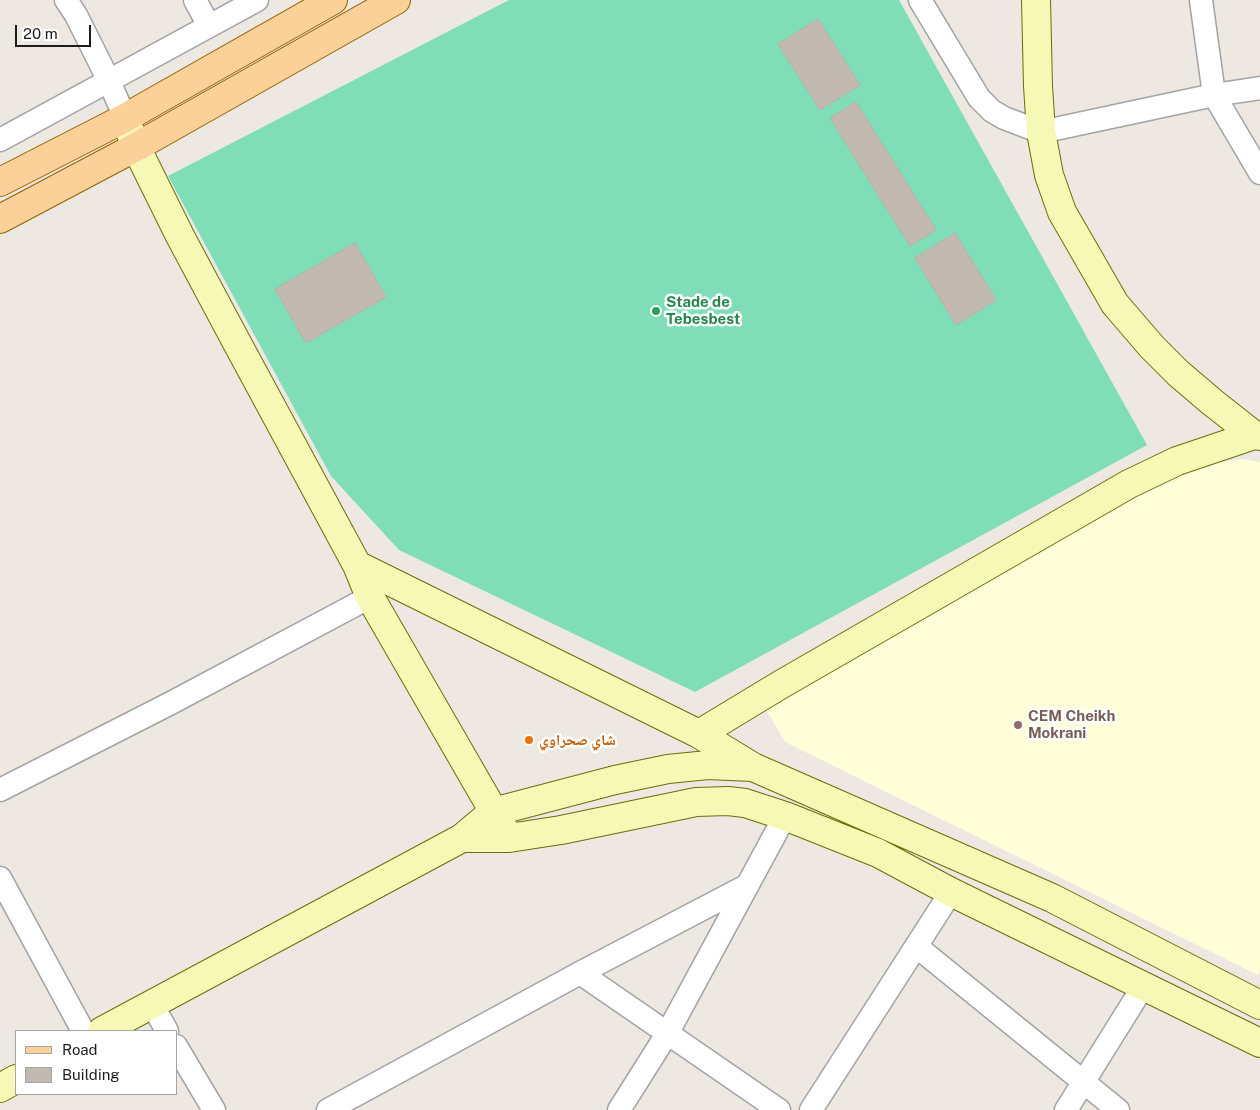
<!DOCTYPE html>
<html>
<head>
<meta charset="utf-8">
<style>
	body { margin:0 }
	#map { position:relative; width:1260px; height:1110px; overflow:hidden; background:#ede9e2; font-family:"Public Sans",sans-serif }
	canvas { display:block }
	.legend { position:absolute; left:15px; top:1030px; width:162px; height:65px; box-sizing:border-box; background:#fff; border:1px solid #a4a4a4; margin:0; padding:6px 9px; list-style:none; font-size:15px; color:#1c1c1c }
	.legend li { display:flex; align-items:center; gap:10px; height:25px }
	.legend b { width:25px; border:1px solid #a4a4a4 }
	.scale { position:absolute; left:15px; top:25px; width:76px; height:22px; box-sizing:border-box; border:2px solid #1c1c1c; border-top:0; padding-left:6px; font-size:15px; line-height:18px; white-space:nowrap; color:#1c1c1c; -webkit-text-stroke:4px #fff; paint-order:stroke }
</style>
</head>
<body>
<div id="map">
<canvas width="1260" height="1110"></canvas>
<ul class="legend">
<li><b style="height:6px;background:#fbd099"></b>Road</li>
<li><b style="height:14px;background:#c2b9b1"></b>Building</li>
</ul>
<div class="scale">20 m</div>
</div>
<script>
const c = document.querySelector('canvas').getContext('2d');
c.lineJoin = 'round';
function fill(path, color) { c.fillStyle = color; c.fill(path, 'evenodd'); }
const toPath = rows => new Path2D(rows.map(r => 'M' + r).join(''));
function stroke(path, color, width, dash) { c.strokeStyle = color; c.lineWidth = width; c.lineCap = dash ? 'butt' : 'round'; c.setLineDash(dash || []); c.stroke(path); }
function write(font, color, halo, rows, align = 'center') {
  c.font = font + ' "Public Sans","Noto Naskh Arabic",sans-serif'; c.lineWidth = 5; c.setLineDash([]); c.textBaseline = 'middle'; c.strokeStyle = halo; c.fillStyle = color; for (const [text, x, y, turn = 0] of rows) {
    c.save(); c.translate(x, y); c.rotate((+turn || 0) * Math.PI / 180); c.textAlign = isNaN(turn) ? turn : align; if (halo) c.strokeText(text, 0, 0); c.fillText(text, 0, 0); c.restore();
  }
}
fill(toPath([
	[1242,459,1260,462,1260,970,1258,975,785,742,766,709,1170,469]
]), '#fffed9');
fill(toPath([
	[509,0,899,0,1147,445,695,692,399,550,331,476,168,176]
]), '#7fddb8');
const building = toPath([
	[818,19,860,85,820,110,778,44,818,19],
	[856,102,936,230,910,246,830,118,856,102],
	[955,233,996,300,956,325,915,258,955,233],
	[355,243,386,297,306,343,275,289,355,243]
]);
fill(building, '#c2b9b1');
stroke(building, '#bfb0a4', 1);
const street = toPath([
	[66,0,76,15,109,81,125,118],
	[195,0,209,26],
	[920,0,979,98,992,111,1004,118,1041,132,1214,95,1260,88],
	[1201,0,1214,95,1260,173],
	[0,140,257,0],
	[0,790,171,703,370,597],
	[0,878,83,1031],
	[916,946,1118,1110],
	[580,973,779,1110],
	[152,1004,167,1031],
	[176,1046,214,1110],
	[328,1110,580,973,748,885],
	[619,1110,667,1034,785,816],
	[811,1110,951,892],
	[1066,1110,1144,985]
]);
const secondary = toPath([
	[1036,0,1038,86,1041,132,1049,175,1062,212,1115,304,1152,347,1178,373,1212,402,1254,435,1260,436],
	[125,118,136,147,180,236,236,341,357,565,370,597,509,838],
	[357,565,699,734,753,767,1052,898,1260,1005],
	[699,734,780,685,1129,484,1177,461,1254,435],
	[462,838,509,838,561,830,696,802,728,801,745,803,785,816,878,853,951,892,1260,1043],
	[102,1031,462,838,493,812,615,780,668,769,708,765,752,767],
	[0,1088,16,1079]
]);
const primary = toPath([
	[0,182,125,118,333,0],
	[0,219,136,147,396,0]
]);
stroke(street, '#a3a3a3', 25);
stroke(secondary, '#667105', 30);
stroke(primary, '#936201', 30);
stroke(street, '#fff', 22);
stroke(secondary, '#f5f9b5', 28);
stroke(primary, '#fbd099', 28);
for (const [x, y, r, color] of [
	[656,311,5,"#2e9e5b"],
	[1018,725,5,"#8d6e63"],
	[529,740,5,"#e8710a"]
]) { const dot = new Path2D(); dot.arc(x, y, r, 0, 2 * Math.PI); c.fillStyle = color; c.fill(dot); stroke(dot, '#fff', 2); }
write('bold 15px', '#27864d', '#fff', [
	["Stade de",666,302],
	["Tebesbest",666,319]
], 'left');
write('bold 15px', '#785e54', '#fff', [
	["CEM Cheikh",1028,716],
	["Mokrani",1028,733]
], 'left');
write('bold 15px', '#c56008', '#fff', [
	["شاي صحراوي",539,740]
], 'left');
</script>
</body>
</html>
